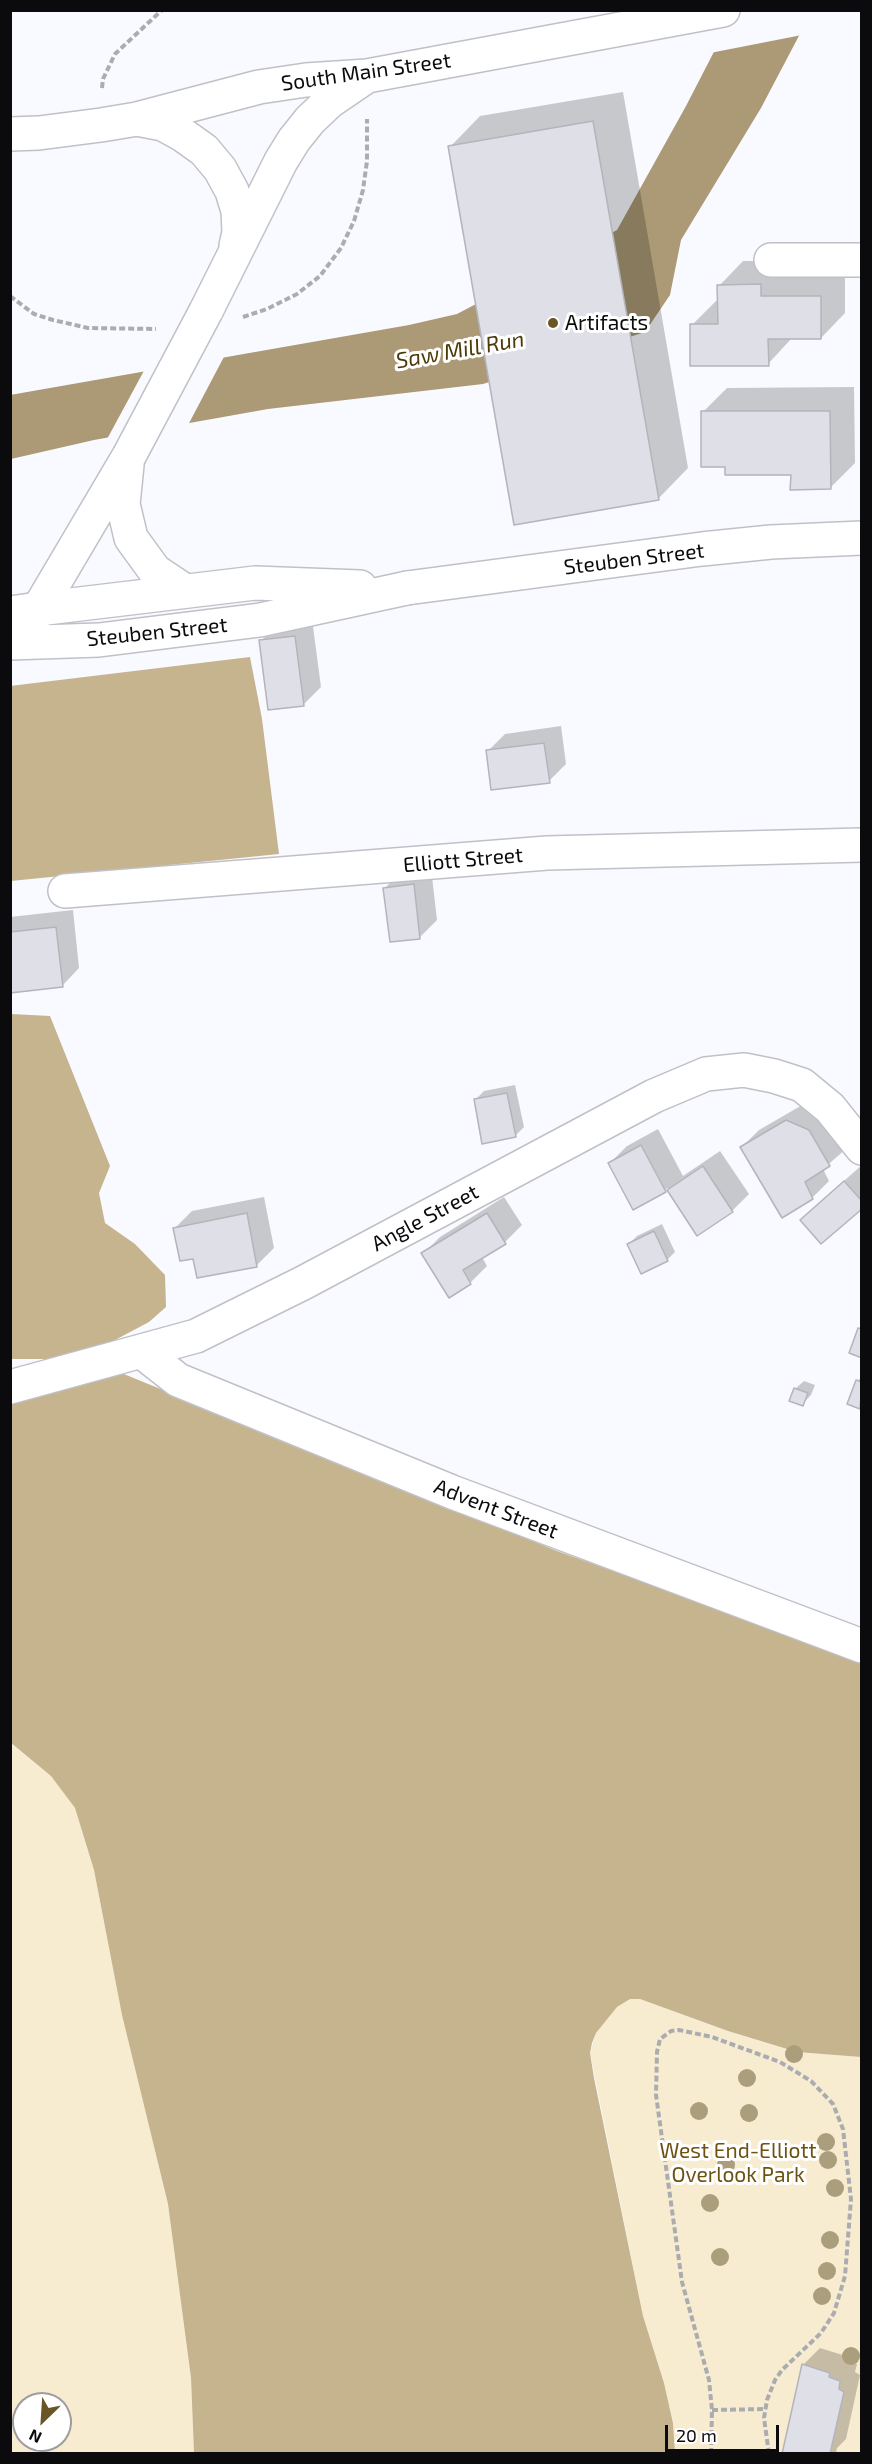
<!DOCTYPE html>
<html>
<head>
<meta charset="utf-8">
<style>
	body { margin:0 }
	#map { position:relative; width:872px; height:2464px; overflow:hidden; background:#f9faff; font-family:"Exo 2",sans-serif }
	canvas { display:block }
	.frame { position:absolute; inset:0; border:12px solid #0b0b0e; pointer-events:none }
	.north { position:absolute; left:12px; top:2392px; width:60px; height:60px; box-sizing:border-box; background:#fff; border:2px solid #9d9d9f; border-radius:50%; rotate:205deg; font-size:16px; font-weight:700; line-height:24px; text-align:center; color:#0b0b0e }
	.north::after { content:''; display:block; margin:auto; width:21px; height:27px; background:#6a5524; clip-path:polygon(50% 0,100% 100%,50% 72%,0 100%) }
	.scale { position:absolute; left:665px; top:2425px; width:114px; height:27px; box-sizing:border-box; border:3px solid #0b0b0e; border-top:0; padding-left:8px; font-size:18px; line-height:21px; white-space:nowrap; color:#0b0b0e; -webkit-text-stroke:4px #fff; paint-order:stroke }
</style>
</head>
<body>
<div id="map">
<canvas width="872" height="2464"></canvas>
<div class="frame"></div>
<div class="north">N</div>
<div class="scale">20 m</div>
</div>
<script>
const c = document.querySelector('canvas').getContext('2d');
c.lineJoin = 'round';
function fill(path, color) { c.fillStyle = color; c.fill(path, 'evenodd'); }
const toPath = rows => new Path2D(rows.map(r => 'M' + r).join(''));
function stroke(path, color, width, dash) { c.strokeStyle = color; c.lineWidth = width; c.lineCap = dash ? 'butt' : 'round'; c.setLineDash(dash || []); c.stroke(path); }
function write(font, color, halo, rows, align = 'center') {
  c.font = font + ' "Exo 2",sans-serif'; c.lineWidth = 6; c.setLineDash([]); c.textBaseline = 'middle'; c.strokeStyle = halo; c.fillStyle = color; for (const [text, x, y, turn = 0] of rows) {
    c.save(); c.translate(x, y); c.rotate((+turn || 0) * Math.PI / 180); c.textAlign = isNaN(turn) ? turn : align; if (halo) c.strokeText(text, 0, 0); c.fillText(text, 0, 0); c.restore();
  }
}
fill(toPath([
	[10,1743,51,1776,75,1808,94,1870,123,2019,168,2204,191,2378,194,2453,11,2453],
	[24,2404,60,2404,60,2440,24,2440],
	[630,1999,640,1999,728,2031,797,2052,861,2057,861,2453,675,2453,673,2422,664,2383,643,2316,590,2053,596,2033,617,2006]
]), '#f8ecd0');
fill(toPath([
	[250,657,262,719,279,854,11,881,10,686],
	[11,1014,50,1016,110,1166,99,1193,105,1223,135,1244,165,1275,166,1307,149,1322,115,1340,68,1359,11,1359],
	[114,1370,557,1551,832,1649,861,1657,861,2057,797,2052,728,2031,640,1999,630,1999,617,2007,596,2033,592,2043,590,2053,594,2078,617,2190,643,2316,664,2383,673,2423,675,2453,194,2453,191,2378,168,2204,122,2015,94,1870,75,1808,51,1776,11,1743,11,1397]
]), '#c5b48d');
fill(toPath([
	[735,11,812,11,761,108,681,240,670,295,645,332,483,384,268,409,94,440,11,459,10,395,409,325,457,314,617,230,686,106]
]), '#ab9a75');
fill(toPath([
	[815,10,802,35,710,53,733,11],
	[226,353,187,427,106,441,146,367]
]), '#f9faff');
fill(toPath([
	[623,92,688,468,658,499,450,147,480,116],
	[743,261,785,261,845,272,845,313,821,338,792,338,768,364,692,325,716,301,719,301,719,286],
	[854,387,855,463,830,488,792,473,727,466,703,412,727,388],
	[312,619,321,687,304,704,261,641,278,624],
	[561,726,566,764,549,781,488,751,505,734],
	[431,868,437,920,419,938,385,888,402,871],
	[73,910,79,968,62,986,10,992,10,917],
	[515,1085,524,1127,515,1136,475,1100,484,1091],
	[804,1104,847,1148,823,1169,829,1181,812,1198,742,1147,759,1130],
	[658,1129,683,1176,720,1151,749,1194,732,1211,698,1234,668,1188,634,1208,610,1163,627,1146],
	[862,1165,862,1207,802,1220,819,1203],
	[264,1197,274,1248,257,1265,194,1257,175,1228,192,1211],
	[504,1197,522,1225,505,1242,482,1257,487,1266,470,1283,423,1254,440,1237],
	[662,1224,675,1252,667,1260,629,1244,637,1236],
	[862,1377,862,1405,859,1407,857,1381],
	[804,1381,815,1385,811,1395,802,1404,795,1389],
	[820,2348,846,2356,845,2360,857,2364,855,2372,860,2375,846,2439,837,2448,836,2454,783,2454,803,2365]
]), '#0003');
const building = toPath([
	[593,121,659,500,514,525,448,146,593,121],
	[761,284,761,296,821,296,821,339,768,339,769,366,690,366,690,324,718,324,717,285,761,284],
	[701,411,830,411,831,489,790,490,791,475,725,475,725,467,701,467,701,411],
	[295,636,304,706,268,710,259,640,295,636],
	[544,743,550,783,491,790,486,750,544,743],
	[414,884,420,939,390,942,383,888,414,884],
	[56,927,63,987,10,993,10,932,56,927],
	[507,1093,516,1137,482,1144,474,1099,507,1093],
	[786,1120,809,1130,830,1166,805,1182,813,1199,782,1218,740,1147,786,1120],
	[641,1145,666,1192,633,1210,608,1163,641,1145],
	[703,1166,733,1212,697,1236,667,1190,703,1166],
	[844,1181,862,1201,862,1209,821,1244,800,1220,844,1181],
	[247,1213,257,1267,197,1278,193,1259,180,1261,173,1228,247,1213],
	[487,1213,506,1244,463,1270,471,1284,449,1298,421,1253,487,1213],
	[654,1231,668,1261,641,1274,627,1244,654,1231],
	[858,1328,862,1329,862,1358,849,1353,858,1328],
	[856,1380,862,1382,860,1409,847,1404,856,1380],
	[794,1388,808,1393,803,1406,789,1401,794,1388],
	[802,2364,830,2373,829,2377,840,2381,839,2389,844,2392,830,2454,782,2454,802,2364]
]);
fill(building, '#dedfe7');
stroke(building, '#b3b4bc', 1.5);
const minor = toPath([
	[771,260,862,260],
	[407,588,702,549,771,542,862,538],
	[65,891,547,853,862,845],
	[141,1351,178,1380,452,1492,862,1646],
	[10,1387,196,1336,303,1283,654,1096,706,1074,744,1070,774,1076,802,1085,830,1108,862,1148]
]);
const major = toPath([
	[137,119,163,124,183,135,204,150,220,169,232,191,238,211,239,232,236,246],
	[10,134,39,133,101,125,137,119,259,87,306,80,367,76,723,10],
	[206,311,281,161,294,140,310,120,329,102,367,76],
	[127,465,123,504,131,538,155,571,185,591],
	[38,609,255,583,360,587],
	[31,622,129,456],
	[10,643,99,640,260,620,407,588]
]);
const highway = toPath([
	[10,613,38,609]
]);
stroke(minor, '#c0c0c8', 36);
stroke(major, '#c0c0c8', 36);
stroke(highway, '#c0c0c8', 36);
stroke(toPath([
	[102,88,103,79,115,54,162,10],
	[10,296,34,314,53,320,88,328,156,329],
	[243,317,267,309,297,294,320,276,341,248,354,221,363,190,367,161,367,119],
	[712,2410,765,2409],
	[711,2454,712,2410,709,2380,682,2282,656,2095,657,2052,660,2039,671,2031,679,2030,712,2037,780,2062,811,2081,833,2104,843,2129,851,2199,845,2276,834,2313,821,2333,782,2370,775,2380,767,2400,764,2418,769,2454]
]), '#abacb0', 4, [6, 3]);
stroke(minor, '#fff', 33);
stroke(major, '#fff', 33);
stroke(highway, '#fff', 33);
const majorBridge = toPath([
	[129,456,206,311]
]);
stroke(majorBridge, '#c0c0c8', 36, []);
stroke(majorBridge, '#fff', 33);
c.fillStyle = '#ab9e7d';
for (const [x, y] of [
	[794,2054],
	[747,2078],
	[699,2111],
	[749,2113],
	[826,2142],
	[828,2160],
	[726,2165],
	[835,2188],
	[710,2203],
	[830,2240],
	[720,2257],
	[827,2271],
	[822,2296],
	[851,2356]
]) { c.beginPath(); c.arc(x, y, 9, 0, 2 * Math.PI); c.fill(); }
for (const [x, y, r, color] of [
	[553,323,6,"#6a5524"]
]) { const dot = new Path2D(); dot.arc(x, y, r, 0, 2 * Math.PI); c.fillStyle = color; c.fill(dot); stroke(dot, '#fff', 2); }
write('21px', '#0b0b0e', '#fff', [
	["South Main Street",366,72,-8],
	["Steuben Street",634,559,-7],
	["Steuben Street",157,632,-6],
	["Elliott Street",463,860,-5],
	["Angle Street",425,1218,-28],
	["Advent Street",496,1509,21]
]);
write('21px', '#0b0b0e', '#fff', [
	["Artifacts",565,323]
], 'left');
write('21px', '#6c5312', '#fff', [
	["West End-Elliott",738,2151],
	["Overlook Park",738,2175]
]);
write('italic 22px', '#4c3a07', '#fff', [
	["Saw Mill Run",460,350,-10]
]);
</script>
</body>
</html>
